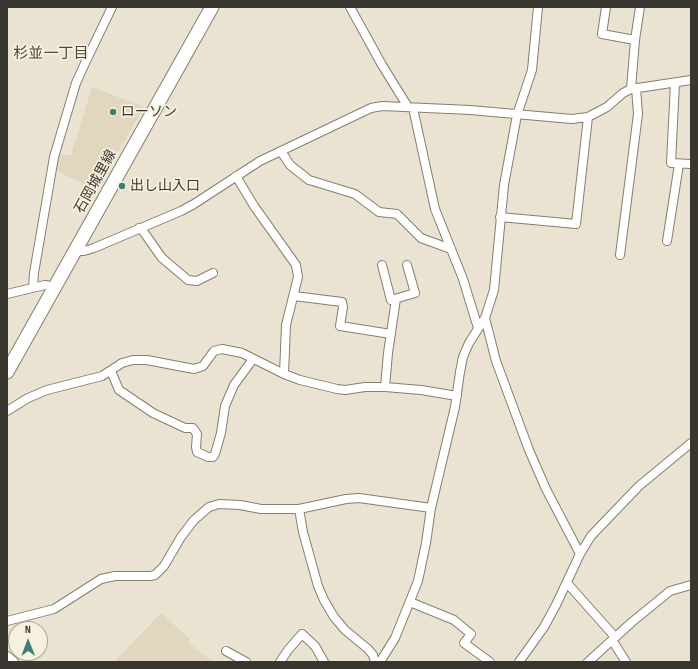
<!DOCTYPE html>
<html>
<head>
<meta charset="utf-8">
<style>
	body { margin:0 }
	#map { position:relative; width:698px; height:669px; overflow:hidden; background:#eae3d1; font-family:"Sofia Sans Condensed",sans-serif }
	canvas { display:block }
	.frame { position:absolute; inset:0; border:8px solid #39362f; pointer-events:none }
	.north { position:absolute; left:8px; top:621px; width:40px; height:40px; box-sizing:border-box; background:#f8f0de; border:1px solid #aca698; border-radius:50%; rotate:359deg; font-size:11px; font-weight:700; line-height:16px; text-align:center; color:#39362f }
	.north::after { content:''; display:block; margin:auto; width:14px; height:18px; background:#3b8074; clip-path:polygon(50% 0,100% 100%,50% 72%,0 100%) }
</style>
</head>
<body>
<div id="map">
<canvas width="698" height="669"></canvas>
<div class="frame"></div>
<div class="north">N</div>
</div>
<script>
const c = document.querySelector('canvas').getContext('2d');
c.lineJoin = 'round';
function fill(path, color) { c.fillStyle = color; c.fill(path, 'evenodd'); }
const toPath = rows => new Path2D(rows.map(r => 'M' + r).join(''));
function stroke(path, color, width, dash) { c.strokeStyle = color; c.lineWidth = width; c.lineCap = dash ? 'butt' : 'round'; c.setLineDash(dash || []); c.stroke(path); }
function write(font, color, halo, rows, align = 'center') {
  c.font = font + ' "Sofia Sans Condensed","Noto Sans JP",sans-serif'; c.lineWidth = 3.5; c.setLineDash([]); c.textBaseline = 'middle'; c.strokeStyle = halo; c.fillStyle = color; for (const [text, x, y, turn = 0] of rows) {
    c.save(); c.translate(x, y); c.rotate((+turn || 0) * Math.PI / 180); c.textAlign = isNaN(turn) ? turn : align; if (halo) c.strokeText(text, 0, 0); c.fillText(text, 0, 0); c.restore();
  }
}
fill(toPath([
	[92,87,144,107,96,190,55,170,57,155,71,155],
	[161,613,189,638,190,644,213,662,114,662]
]), '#e1d7be');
const minor = toPath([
	[350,7,382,65,408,107],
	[606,7,602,34,635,40],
	[675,83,671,163,691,164],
	[631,89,635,40,640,7],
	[413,108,435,209,463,279,478,328],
	[281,151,290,165,309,180,355,194,379,212,397,214,421,238,451,249],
	[236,176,254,206,296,265,298,277,286,325,284,374],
	[500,217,576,224,588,117],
	[139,228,143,231,162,258,188,280,197,281,213,273],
	[667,241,679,164],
	[76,251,84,251,94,248,181,211,194,204,260,161,371,108,382,106,470,110,572,119,588,117,607,107,623,93,631,89,691,80],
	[620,255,638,114,636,88],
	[382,265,391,300,415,293,407,265],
	[33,287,34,273,54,157,76,83,86,61,112,7],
	[7,294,45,285,55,287],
	[294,296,342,302,343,307,340,326,391,334],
	[485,318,496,361,529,450,546,489,580,554],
	[111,371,119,390,153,413,185,428,193,428,197,434,196,447,197,452,208,457,213,457,215,454,221,433,225,406,234,385,253,359],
	[385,387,388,353,396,299],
	[7,411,28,398,47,390,102,376,122,363,133,360,147,360,194,369,203,366,214,351,222,349,242,353,284,374,300,380,337,389,345,390,365,387,385,387,421,390,457,396],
	[299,509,303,532,318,586,324,600,334,617,345,630,368,649,373,655,375,662],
	[567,583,615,637],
	[410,602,454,620,471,634,464,643,490,662],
	[7,621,54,609,101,579,115,576,150,576,155,575,164,566,181,537,194,520,209,507,219,504,240,505,261,509,299,509,346,499,359,498,431,508],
	[612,640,626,662],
	[226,651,246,662],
	[280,662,288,650,302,634,315,646,324,662],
	[380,662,395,638,418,581,426,543,431,508,455,407,460,372,463,357,469,343,485,318,494,290,504,185,517,115,532,70,538,7],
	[519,662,544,627,556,605,580,554,591,536,639,486,691,443],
	[588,662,632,622,670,591,691,585]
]);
const tertiary = toPath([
	[7,657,13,662]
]);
const primary = toPath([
	[7,372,212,7]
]);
stroke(minor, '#857f6f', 10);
stroke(tertiary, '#857f6f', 12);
stroke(primary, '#857f6f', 15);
stroke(minor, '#fff', 8);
stroke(tertiary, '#fff', 10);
stroke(primary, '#fff', 13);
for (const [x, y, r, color] of [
	[113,112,4,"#3b8074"],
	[122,186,4,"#3b8074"]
]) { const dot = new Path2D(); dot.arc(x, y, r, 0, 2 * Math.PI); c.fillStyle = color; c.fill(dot); stroke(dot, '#f8f0de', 1.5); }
write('14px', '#39362f', '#f8f0de', [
	["ローソン",121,112],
	["出し山入口",130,186]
], 'left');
write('14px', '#39362f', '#f8f0de', [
	["石岡城里線",96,182,-61]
]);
write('15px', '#4d4739', '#f8f0de', [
	["杉並一丁目",51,54]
]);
</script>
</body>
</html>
